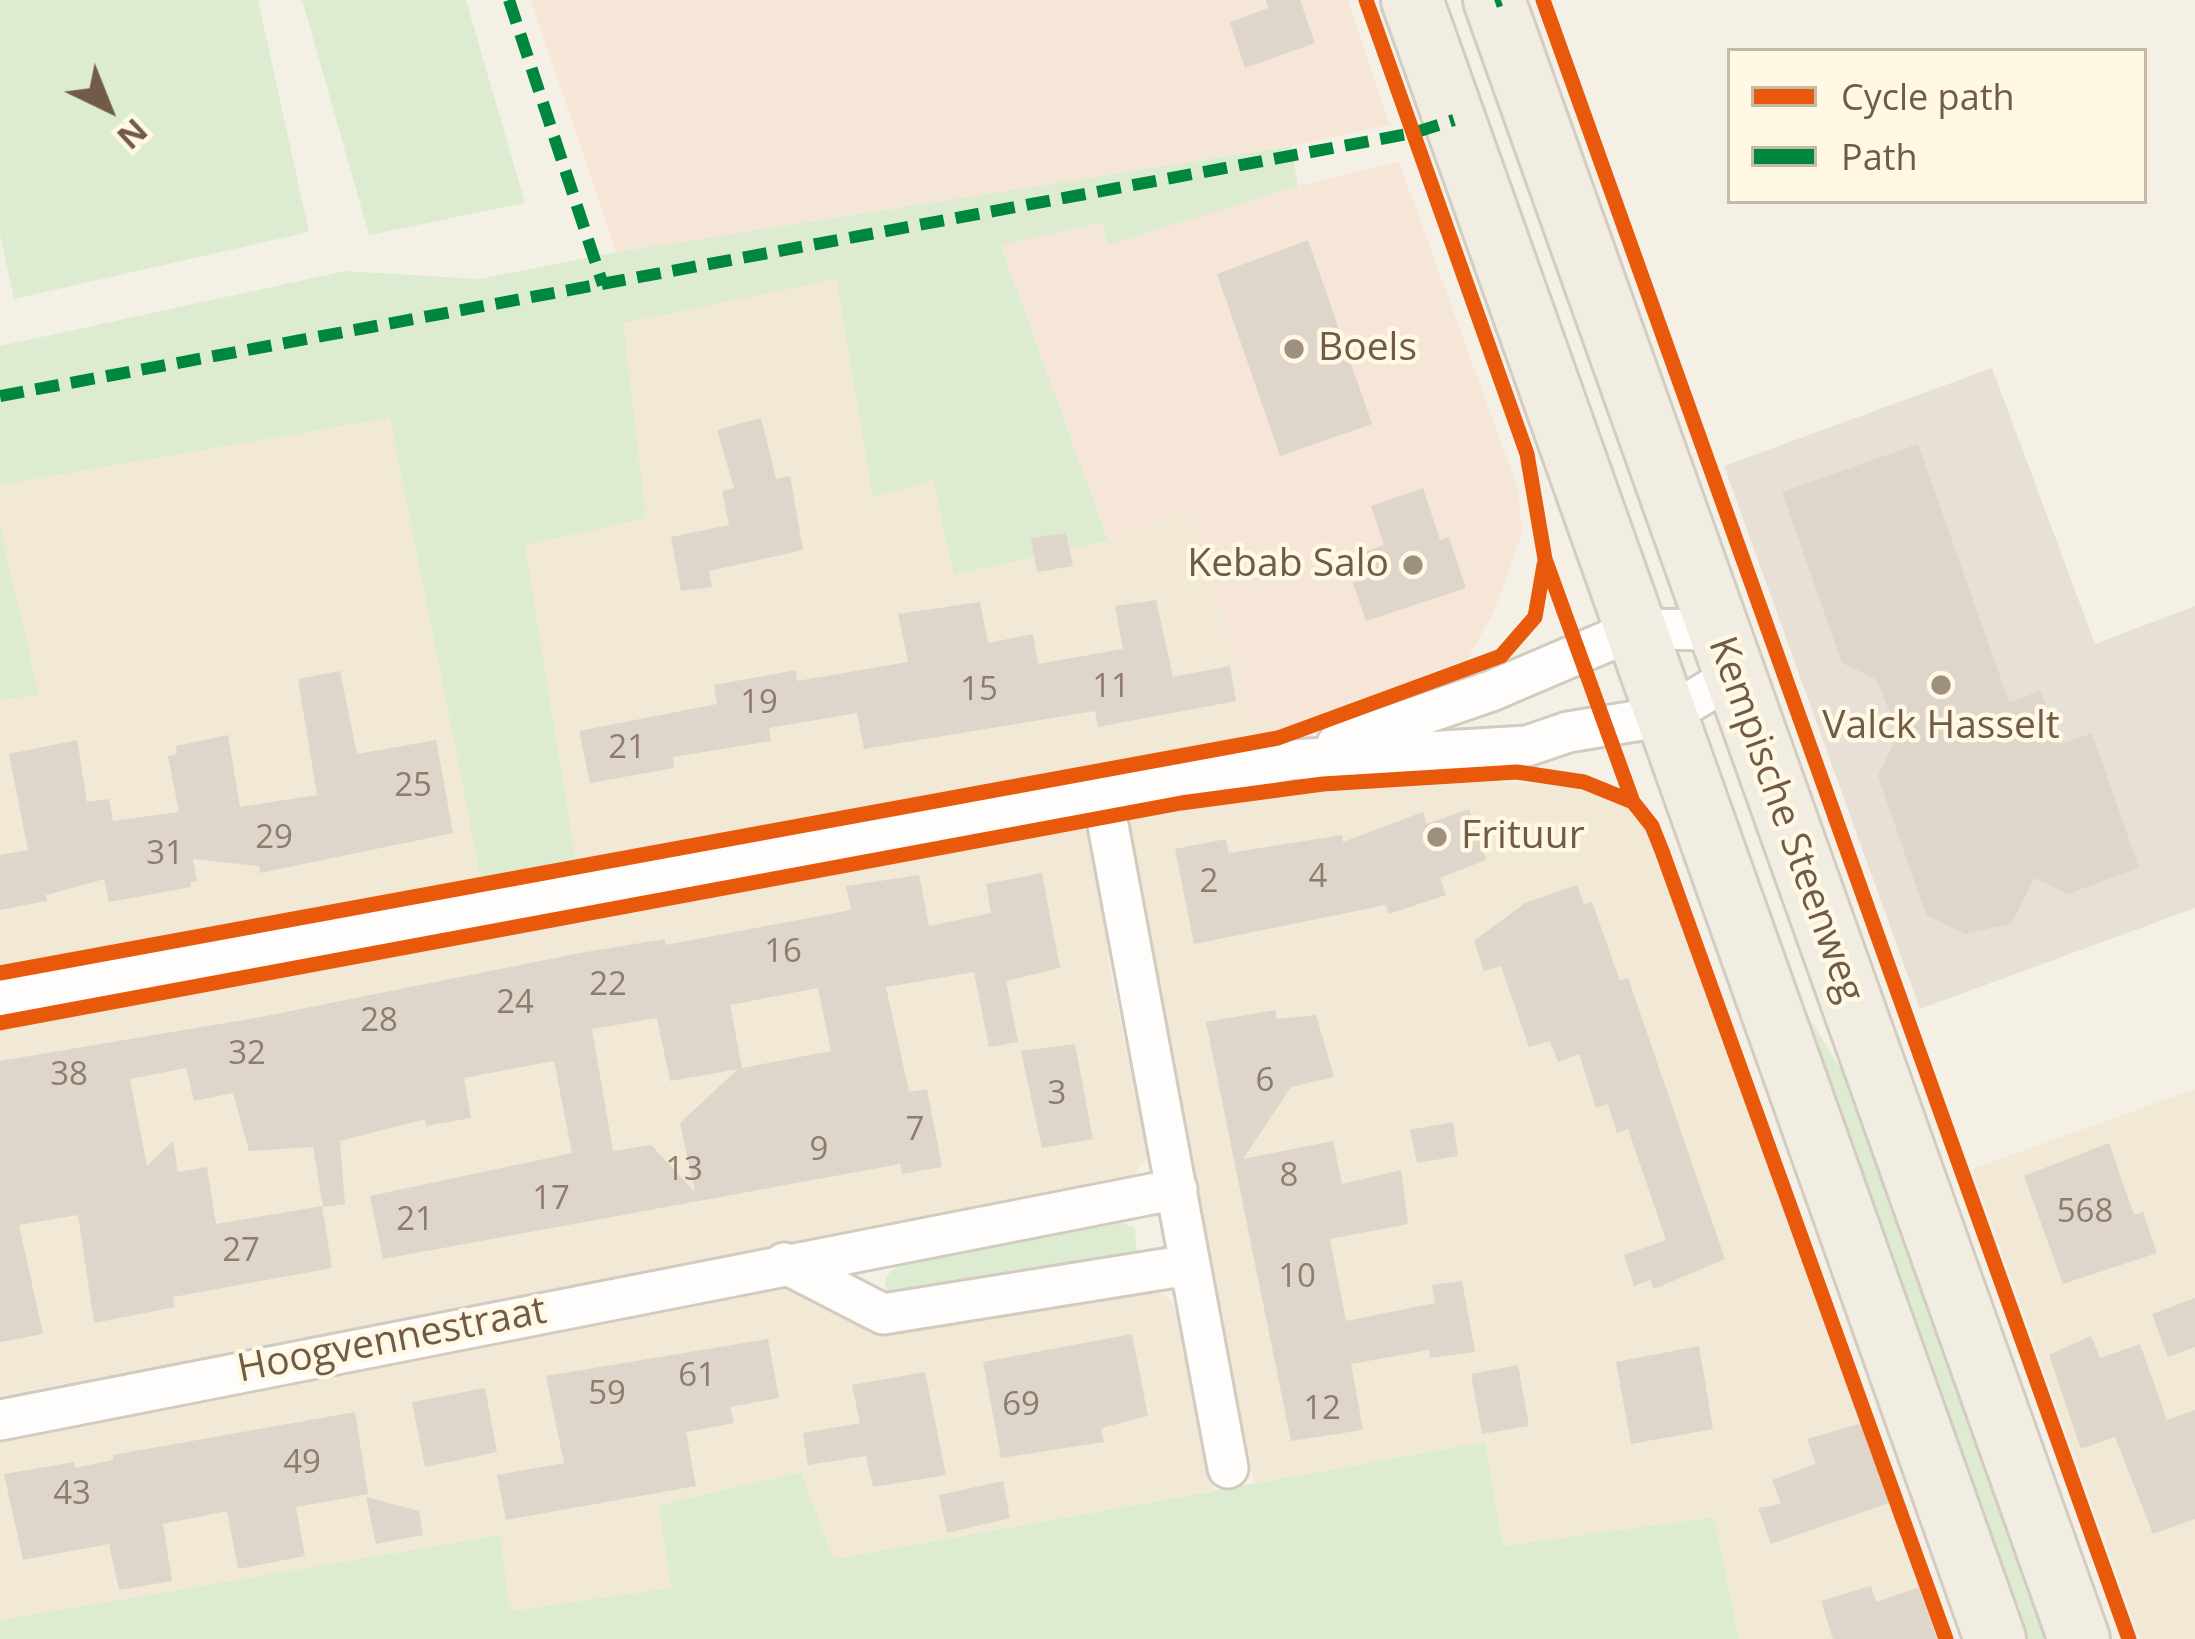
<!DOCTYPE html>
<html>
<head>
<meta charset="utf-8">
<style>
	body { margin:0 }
	#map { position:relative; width:2195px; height:1639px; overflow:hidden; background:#f5f0e5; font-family:"Open Sans",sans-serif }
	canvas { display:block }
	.legend { position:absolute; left:1727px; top:48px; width:420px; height:156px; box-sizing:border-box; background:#fff8e4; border:3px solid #c6b9a5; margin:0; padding:15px 21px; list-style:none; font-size:36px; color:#715b47 }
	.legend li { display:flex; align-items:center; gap:24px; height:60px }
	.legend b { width:60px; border:3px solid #c6b9a5 }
	.north { position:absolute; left:48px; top:48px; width:120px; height:120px; -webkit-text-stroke:9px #fff8e4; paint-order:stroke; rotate:137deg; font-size:33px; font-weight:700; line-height:48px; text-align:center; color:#715b47 }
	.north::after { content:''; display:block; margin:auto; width:42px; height:54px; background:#715b47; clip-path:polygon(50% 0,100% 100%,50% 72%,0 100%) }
</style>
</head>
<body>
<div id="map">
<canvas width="2195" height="1639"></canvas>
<ul class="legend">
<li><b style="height:15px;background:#e8590c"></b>Cycle path</li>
<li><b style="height:15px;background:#00873e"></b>Path</li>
</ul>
<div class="north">N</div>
</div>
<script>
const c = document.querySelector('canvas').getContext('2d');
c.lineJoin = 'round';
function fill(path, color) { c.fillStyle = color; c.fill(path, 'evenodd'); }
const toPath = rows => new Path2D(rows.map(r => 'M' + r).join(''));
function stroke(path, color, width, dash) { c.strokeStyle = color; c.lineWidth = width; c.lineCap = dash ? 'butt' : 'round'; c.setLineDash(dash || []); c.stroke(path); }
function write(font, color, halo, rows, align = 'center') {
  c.font = font + ' "Open Sans",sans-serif'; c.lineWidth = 9; c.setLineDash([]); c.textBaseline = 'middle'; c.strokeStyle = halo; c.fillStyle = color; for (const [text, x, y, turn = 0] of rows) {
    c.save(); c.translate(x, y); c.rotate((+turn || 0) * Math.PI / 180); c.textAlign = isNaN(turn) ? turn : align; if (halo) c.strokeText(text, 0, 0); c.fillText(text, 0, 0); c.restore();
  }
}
fill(toPath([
	[836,278,873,497,933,479,954,575,1108,540,1192,509,1257,738,576,862,525,544,646,518,622,323],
	[390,418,481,880,0,969,0,700,38,695,0,526,0,485],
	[1476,780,1590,788,1626,805,1643,823,1943,1639,1739,1639,1714,1517,1503,1546,1485,1442,1254,1483,1126,832,1130,820,1254,796,1349,784],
	[1081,826,1091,836,1107,896,1108,961,1148,1156,1134,1174,1113,1183,0,1396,0,1026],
	[2195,1089,2195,1639,2140,1639,1972,1169],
	[1147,1284,1169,1298,1179,1319,1214,1490,832,1559,800,1472,659,1505,672,1588,510,1611,499,1535,0,1620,0,1432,765,1287,789,1290,868,1329,893,1331]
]), '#f1e8d5');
fill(toPath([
	[531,0,1348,0,1390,125,1291,146,616,252],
	[1399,162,1518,489,1522,533,1494,611,1468,659,1257,738,1192,509,1108,540,1001,244,1103,223,1109,244,1298,186]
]), '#f6e6d8');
fill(toPath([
	[1992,368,2095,644,2195,606,2195,908,1920,1009,1724,466]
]), '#e6e0d6');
fill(toPath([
	[0,0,258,0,309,232,14,299,0,235],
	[302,0,466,0,525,203,369,235],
	[1291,146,1298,186,1108,245,1102,223,1001,245,1108,540,954,575,933,480,873,498,836,279,623,323,646,518,525,545,576,862,481,880,390,418,0,485,0,346,345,271,479,279,616,252],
	[0,526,39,695,0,700],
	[1790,970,1806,1012,1870,1117,2055,1639,2013,1639,1779,973],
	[1116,1221,1135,1228,1137,1254,890,1297,885,1285,887,1275,905,1261],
	[1485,1442,1503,1546,1714,1517,1739,1639,0,1639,0,1620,500,1535,510,1611,671,1588,659,1505,801,1472,833,1559]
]), '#ddecd0');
fill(toPath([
	[1266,0,1300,0,1315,43,1245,68,1230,22,1268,8],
	[1308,240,1372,424,1280,456,1217,274],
	[761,418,776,479,790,476,803,550,709,571,712,587,681,591,671,537,729,525,722,491,734,488,717,430],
	[1918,444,2009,702,2041,691,2060,744,2092,733,2139,868,2068,894,2034,878,2012,923,1966,934,1926,915,1878,776,1898,734,1877,680,1842,663,1782,492],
	[1423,488,1440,540,1449,537,1466,588,1366,621,1353,583,1370,577,1364,552,1384,545,1371,506],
	[1066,533,1073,566,1037,572,1031,538],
	[1156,600,1173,677,1230,666,1236,701,1098,727,1095,711,864,749,857,713,769,728,771,741,673,757,674,768,590,783,579,731,717,704,714,685,796,670,797,681,908,662,898,614,980,602,988,643,1033,634,1038,664,1123,649,1115,606],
	[340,671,357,754,436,740,453,833,260,873,259,866,193,859,197,882,190,882,191,887,109,902,104,879,46,895,47,901,0,910,0,855,28,850,9,754,77,740,87,802,109,799,113,821,179,812,168,756,177,754,176,746,228,735,240,807,317,795,298,679],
	[1469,809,1486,860,1440,878,1446,895,1389,914,1386,905,1194,944,1175,849,1226,839,1229,853,1342,835,1343,842,1423,812,1427,824],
	[1042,873,1060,968,1006,981,1018,1042,989,1047,974,972,886,987,909,1092,927,1089,942,1167,902,1174,900,1164,383,1259,370,1196,572,1153,554,1061,464,1078,471,1118,426,1126,425,1119,340,1141,345,1204,323,1207,313,1147,249,1151,233,1093,194,1101,186,1068,130,1079,147,1166,173,1141,178,1172,207,1167,216,1224,322,1206,332,1268,173,1297,175,1307,94,1323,78,1215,19,1225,43,1334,0,1342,0,1061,261,1017,580,953,665,939,665,945,851,910,846,886,919,875,929,926,991,913,986,884],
	[818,988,831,1051,742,1068,730,1005],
	[657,1018,670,1081,738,1069,680,1123,695,1192,651,1145,613,1151,592,1029],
	[1577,885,1584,904,1592,902,1620,981,1628,978,1725,1259,1654,1289,1650,1280,1634,1286,1624,1255,1666,1240,1628,1129,1617,1133,1608,1104,1596,1108,1579,1054,1558,1062,1550,1041,1529,1047,1501,966,1484,971,1474,941,1525,903],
	[1275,1010,1277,1019,1316,1015,1334,1077,1291,1087,1243,1159,1333,1141,1342,1184,1401,1170,1408,1224,1330,1239,1346,1321,1435,1303,1432,1285,1462,1281,1475,1352,1430,1358,1429,1350,1351,1364,1363,1430,1291,1441,1206,1022],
	[1075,1044,1093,1139,1042,1148,1021,1051],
	[1453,1122,1458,1156,1417,1163,1410,1130],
	[2109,1143,2134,1215,2143,1212,2157,1253,2063,1284,2024,1176],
	[2195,1298,2195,1347,2168,1357,2152,1314],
	[1132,1334,1148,1416,1101,1428,1104,1442,1001,1458,983,1362],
	[2091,1336,2100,1358,2140,1344,2167,1420,2195,1410,2195,1519,2153,1534,2115,1437,2081,1449,2049,1355],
	[768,1339,779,1398,730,1407,734,1423,686,1432,696,1486,506,1520,497,1475,564,1463,546,1376],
	[1699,1346,1713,1429,1631,1444,1616,1362],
	[1518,1365,1529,1426,1482,1434,1471,1374],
	[925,1372,946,1475,873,1487,866,1456,808,1465,803,1433,860,1423,852,1385],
	[485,1388,497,1452,425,1467,412,1402],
	[355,1412,368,1494,296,1507,305,1556,238,1569,227,1511,163,1524,172,1581,119,1590,109,1544,23,1560,4,1474,74,1462,75,1468,113,1460,113,1455],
	[1862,1423,1889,1503,1771,1544,1758,1508,1781,1504,1772,1480,1816,1464,1807,1439],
	[1003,1481,1010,1518,947,1533,939,1495],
	[366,1497,419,1511,423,1535,376,1544],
	[1871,1586,1876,1602,1919,1587,1937,1639,1833,1639,1821,1601]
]), '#ded6cb');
const minor = toPath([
	[1337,744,1491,691,1636,629,1718,630],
	[1102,793,1228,1468],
	[0,1000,1291,760,1527,746,1568,732,1667,716,1733,676],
	[784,1263,883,1314,1189,1265],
	[0,1420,1177,1189]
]);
const primary = toPath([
	[1412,0,1995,1639],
	[1494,0,2079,1639]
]);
stroke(minor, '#d3cbc0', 45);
stroke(primary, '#d4ccc3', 66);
stroke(minor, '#fefdfb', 39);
stroke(primary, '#f1ede2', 60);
stroke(toPath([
	[509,0,603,285],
	[1495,2,1501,0],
	[0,396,1413,133,1454,120]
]), '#00873e', 12, [24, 12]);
stroke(toPath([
	[1366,0,1527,454,1545,559,1633,802,1652,826,1662,851,1946,1639],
	[1543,0,2129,1639],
	[0,973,1278,738,1501,656,1535,617,1544,565],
	[0,1023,1181,803,1323,784,1517,772,1584,782,1633,802]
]), '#e8590c', 15);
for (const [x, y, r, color] of [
	[1294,349,12,"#9f8f7e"],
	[1413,565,12,"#9f8f7e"],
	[1941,685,12,"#9f8f7e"],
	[1437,837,12,"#9f8f7e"]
]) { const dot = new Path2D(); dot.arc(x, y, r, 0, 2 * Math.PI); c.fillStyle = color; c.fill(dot); stroke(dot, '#fff8e4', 4.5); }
write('33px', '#8f7c6b', null, [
	["11",1111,688],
	["15",979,691],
	["19",759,704],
	["21",627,749],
	["25",413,787],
	["29",274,839],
	["31",165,855],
	["4",1318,878],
	["2",1209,883],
	["16",783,953],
	["22",608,986],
	["24",515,1004],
	["28",379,1022],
	["32",247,1055],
	["38",69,1076],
	["6",1265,1082],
	["3",1057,1095],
	["7",915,1131],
	["9",819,1151],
	["13",684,1171],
	["8",1289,1177],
	["17",551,1200],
	["568",2085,1213],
	["21",415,1221],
	["27",241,1252],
	["10",1297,1278],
	["61",697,1377],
	["59",607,1395],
	["69",1021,1406],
	["12",1322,1410],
	["49",302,1464],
	["43",72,1495]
]);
write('39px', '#715b47', '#fff8e4', [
	["Boels",1318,349],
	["Kebab Salo",1389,565,"right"],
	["Valck Hasselt",1941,727,"center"],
	["Frituur",1461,837]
], 'left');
write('39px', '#715b47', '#fff8e4', [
	["Kempische Steenweg",1785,820,70],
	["Hoogvennestraat",392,1341,-11]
]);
</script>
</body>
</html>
